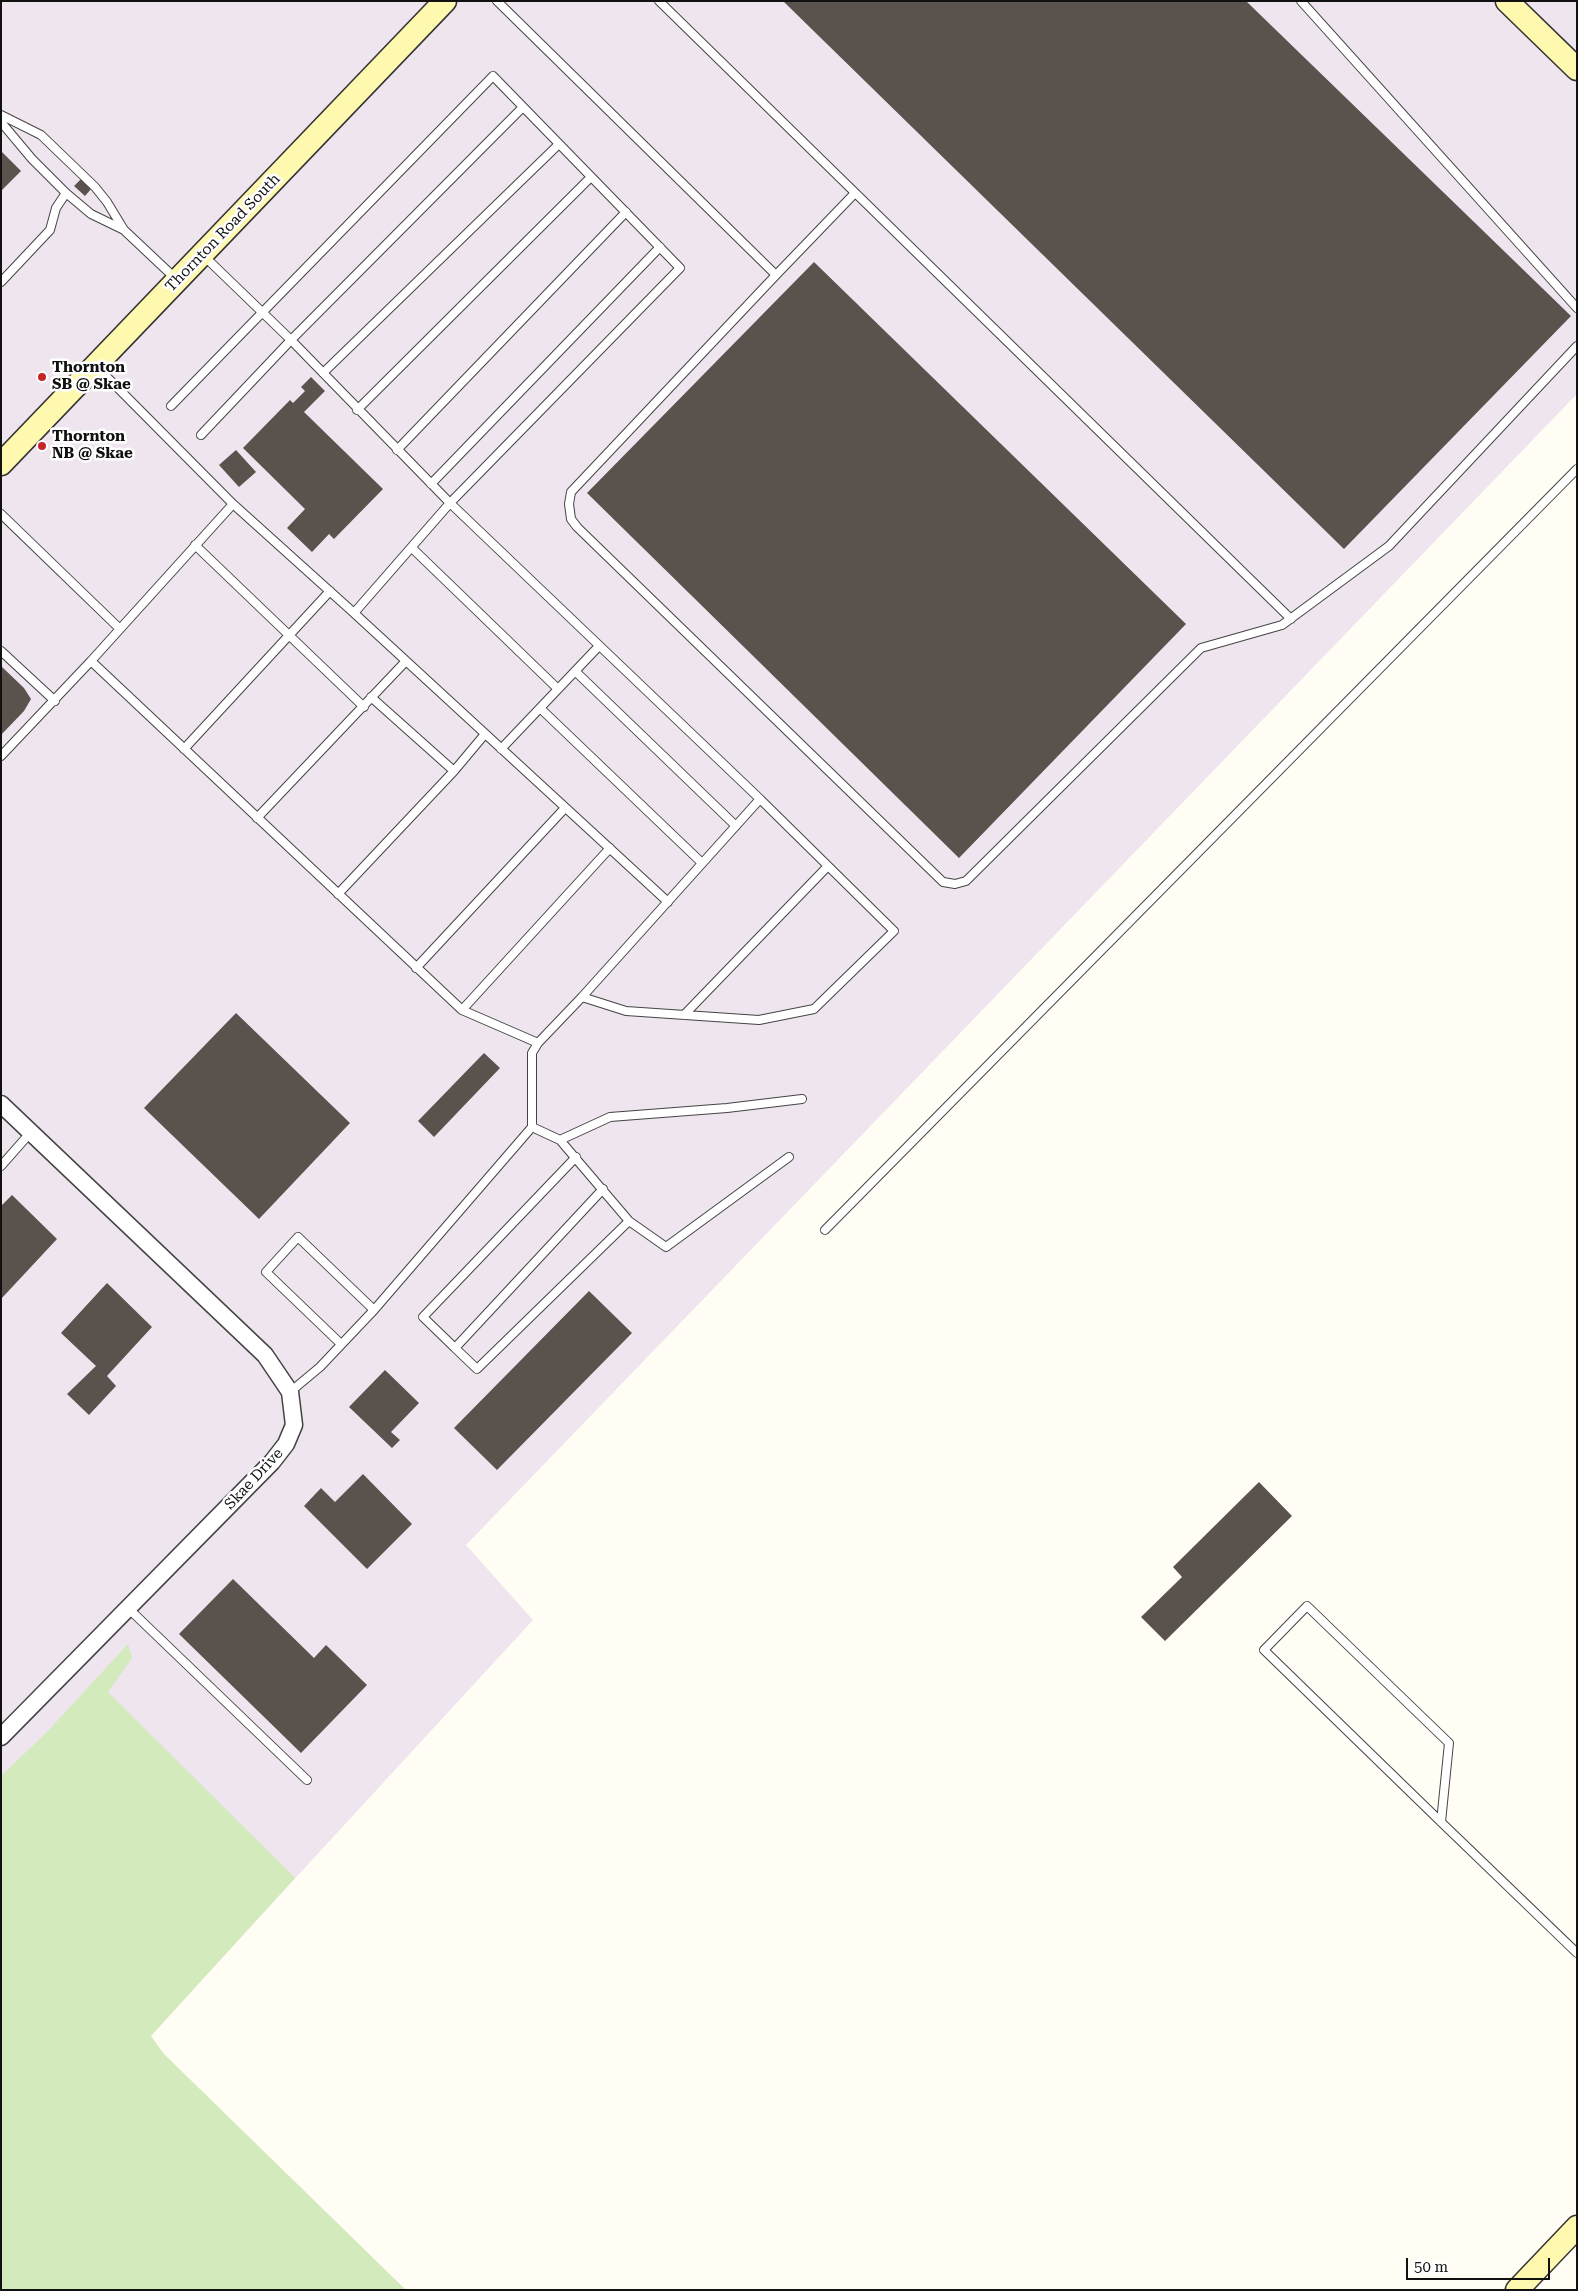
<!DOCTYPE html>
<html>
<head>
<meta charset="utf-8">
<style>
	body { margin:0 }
	#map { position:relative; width:1578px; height:2291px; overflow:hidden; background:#fffdf4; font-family:"Roboto Serif",serif }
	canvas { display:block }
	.frame { position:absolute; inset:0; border:2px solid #111; pointer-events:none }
	.scale { position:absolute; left:1406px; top:2258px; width:144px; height:22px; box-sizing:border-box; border:2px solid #111; border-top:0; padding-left:6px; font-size:15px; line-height:18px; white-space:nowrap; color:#111; -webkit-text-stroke:4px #fff; paint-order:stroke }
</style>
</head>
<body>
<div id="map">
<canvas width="1578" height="2291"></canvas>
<div class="frame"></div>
<div class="scale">50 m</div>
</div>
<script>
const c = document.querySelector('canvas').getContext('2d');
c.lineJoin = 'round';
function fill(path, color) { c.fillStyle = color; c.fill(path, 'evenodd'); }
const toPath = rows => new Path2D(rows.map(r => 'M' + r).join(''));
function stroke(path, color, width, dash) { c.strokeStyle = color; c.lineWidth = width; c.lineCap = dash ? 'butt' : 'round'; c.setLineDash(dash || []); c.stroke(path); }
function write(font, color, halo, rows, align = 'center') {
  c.font = font + ' "Roboto Serif",serif'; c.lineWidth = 5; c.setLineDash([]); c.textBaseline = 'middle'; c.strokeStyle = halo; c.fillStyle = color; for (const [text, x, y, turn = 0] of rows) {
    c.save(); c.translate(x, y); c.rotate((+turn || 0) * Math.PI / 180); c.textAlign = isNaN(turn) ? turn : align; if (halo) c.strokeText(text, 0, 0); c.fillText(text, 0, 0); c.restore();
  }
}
fill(toPath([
	[1,1,1577,1,1577,394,466,1545,533,1620,162,2023,1,2191]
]), '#eee5ef');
fill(toPath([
	[128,1644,132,1658,108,1692,295,1878,151,2036,164,2054,406,2290,1,2290,1,1776,47,1732]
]), '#d3ebbc');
fill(toPath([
	[783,1,1246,1,1571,316,1344,549],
	[1,151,21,171,1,191],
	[81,179,91,189,85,196,74,186],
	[814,262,1186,624,959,858,587,493],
	[311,377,325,391,304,412,383,489,334,539,329,534,312,552,287,528,305,509,243,448,290,400,293,403,305,391,301,387],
	[236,450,256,472,239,487,219,465],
	[1,666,24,688,31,699,24,711,1,735],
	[236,1013,350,1123,259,1219,144,1108],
	[484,1053,500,1068,434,1137,418,1121],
	[12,1195,57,1239,1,1299,1,1206],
	[107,1283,152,1327,107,1376,116,1386,89,1415,67,1394,96,1366,61,1333],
	[589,1291,632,1333,497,1470,454,1428],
	[385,1370,419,1403,391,1432,400,1440,392,1448,349,1407],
	[363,1474,412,1524,367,1569,304,1506,321,1488,335,1502],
	[1259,1482,1292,1516,1165,1641,1141,1617,1182,1577,1173,1567],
	[233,1579,314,1658,326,1645,367,1685,301,1753,179,1634]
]), '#5a524c');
const lane = toPath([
	[497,1,776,275,571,492,569,504,571,519,577,527,943,882,955,884,966,881,1201,648,1282,625,1389,546,1577,346],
	[659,1,1291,619],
	[1301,1,1577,308],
	[1,115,41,135,95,187,107,202,124,230,176,279],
	[1,122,32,159,66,193,91,214,124,230],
	[204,256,291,340,450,503,760,799,582,997,538,1043,532,1053,532,1127],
	[776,275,855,193],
	[1,282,50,230,56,208,66,193],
	[96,366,233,504,91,661,462,1010,538,1043],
	[323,373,559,144],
	[171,406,493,76,680,268,450,503,354,613,233,504],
	[357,410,591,177],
	[201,435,291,340,523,107],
	[397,450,626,212],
	[431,484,660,247],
	[1,514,120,629],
	[195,545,364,707],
	[412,548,558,689],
	[354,613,668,902],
	[1,651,55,701],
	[575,671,736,826],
	[371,697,454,771],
	[540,708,702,863],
	[184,749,330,591],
	[501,749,599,646],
	[1,756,91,661],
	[257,818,406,661],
	[338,894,454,771,485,734],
	[416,968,565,808],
	[582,997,626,1011,759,1020,814,1009,894,931,760,799],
	[462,1010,610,848],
	[684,1015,828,866],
	[560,1140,610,1117,727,1108,802,1099],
	[576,1157,423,1317,455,1348,603,1189],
	[1,1166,31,1132],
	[825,1230,1577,469],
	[374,1310,532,1127,560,1140,629,1221,666,1247,789,1157],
	[455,1348,477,1369,629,1221],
	[290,1392,320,1367,374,1310,298,1237,266,1272,341,1344],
	[128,1608,307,1780],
	[1441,1822,1449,1743,1307,1606,1264,1650,1441,1822,1577,1953]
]);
const street = toPath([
	[1,1104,265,1355,290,1392,294,1425,286,1444,272,1462,1,1737]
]);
const secondary = toPath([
	[1507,1,1577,69],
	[1,464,445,1],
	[1517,2290,1577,2227]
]);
stroke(lane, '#444', 10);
stroke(street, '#444', 19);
stroke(secondary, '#333', 25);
stroke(lane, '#fff', 8);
stroke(street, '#fff', 16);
stroke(secondary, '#fff8af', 22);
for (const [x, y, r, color] of [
	[42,377,5,"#c52428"],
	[42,446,5,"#c52428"]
]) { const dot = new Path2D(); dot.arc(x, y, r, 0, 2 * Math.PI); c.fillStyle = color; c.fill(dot); stroke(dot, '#fff', 2); }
write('15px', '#111', '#fff', [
	["Thornton Road South",223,233,-46],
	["Skae Drive",254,1479,-47]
]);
write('bold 15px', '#111', '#fff', [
	["Thornton",52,368],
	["SB @ Skae",52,385],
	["Thornton",52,437],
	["NB @ Skae",52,454]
], 'left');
</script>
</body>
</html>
